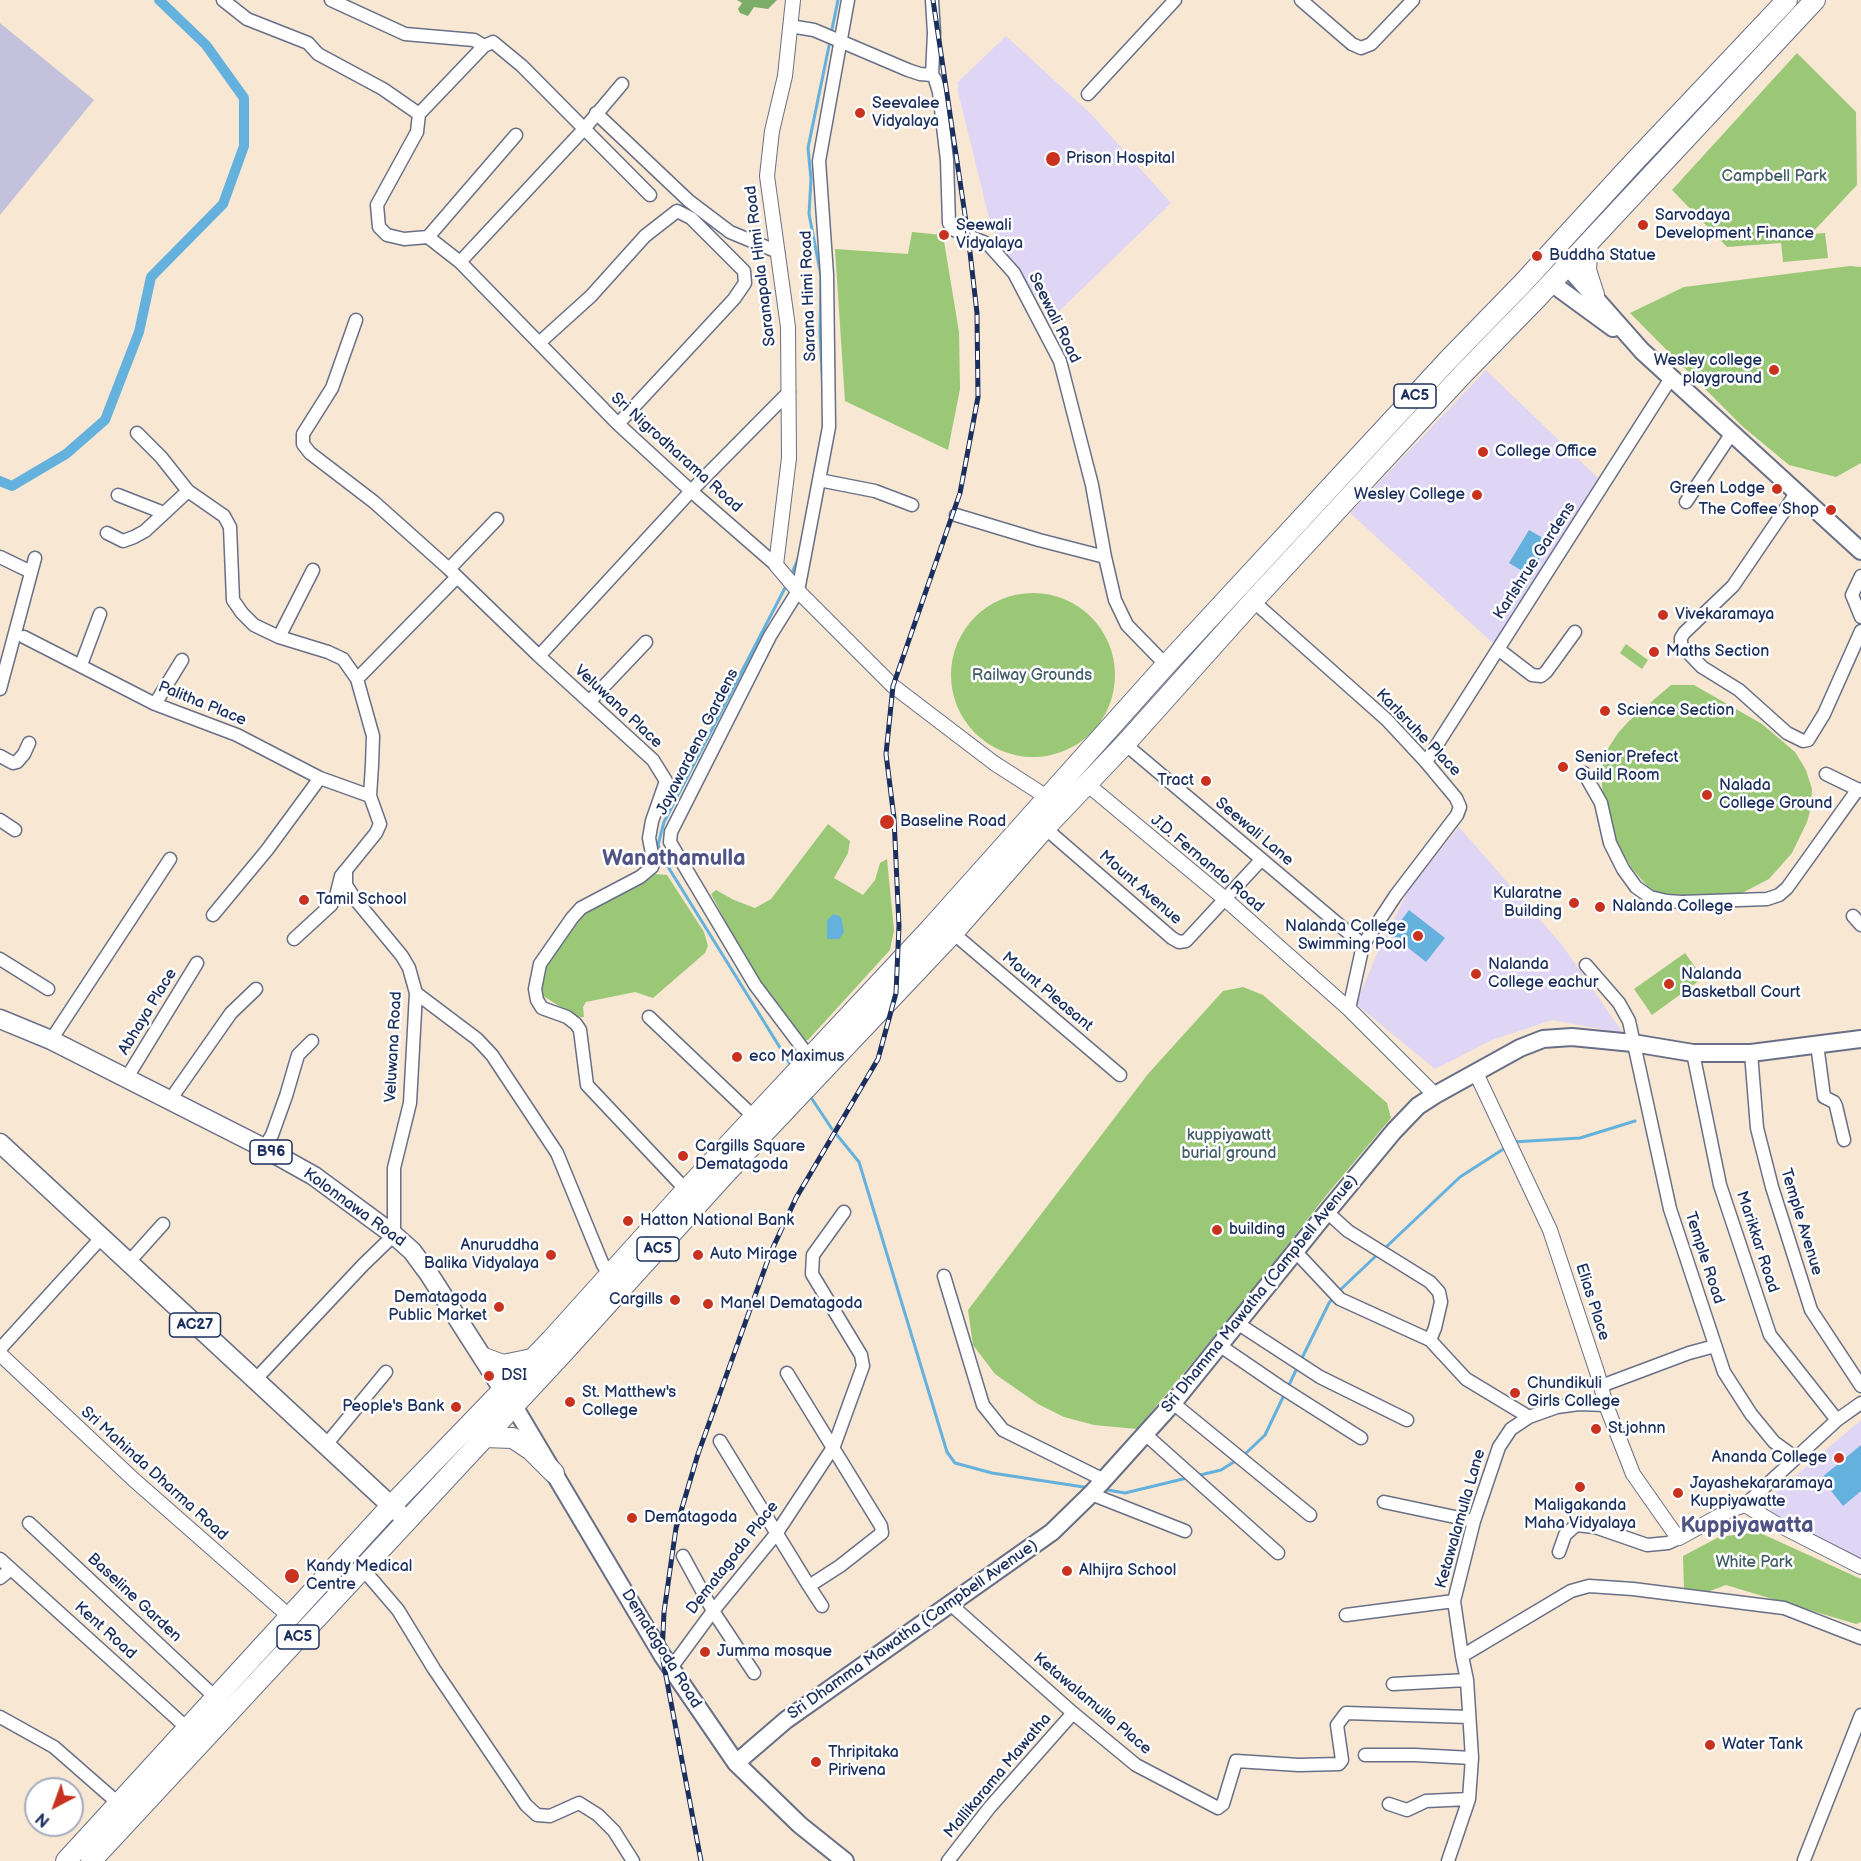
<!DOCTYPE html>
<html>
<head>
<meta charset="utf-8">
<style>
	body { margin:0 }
	#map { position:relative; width:1861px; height:1861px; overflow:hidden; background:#f7e7d3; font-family:"Balsamiq Sans",sans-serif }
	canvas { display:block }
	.north { position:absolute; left:24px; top:1777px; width:60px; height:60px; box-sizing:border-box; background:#fff; border:2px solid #a4acbf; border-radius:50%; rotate:221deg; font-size:16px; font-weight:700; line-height:24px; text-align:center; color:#1b2f5e }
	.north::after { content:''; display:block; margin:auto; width:21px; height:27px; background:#c8321e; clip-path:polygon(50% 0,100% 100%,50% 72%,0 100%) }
</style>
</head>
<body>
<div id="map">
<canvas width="1861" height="1861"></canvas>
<div class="north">N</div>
</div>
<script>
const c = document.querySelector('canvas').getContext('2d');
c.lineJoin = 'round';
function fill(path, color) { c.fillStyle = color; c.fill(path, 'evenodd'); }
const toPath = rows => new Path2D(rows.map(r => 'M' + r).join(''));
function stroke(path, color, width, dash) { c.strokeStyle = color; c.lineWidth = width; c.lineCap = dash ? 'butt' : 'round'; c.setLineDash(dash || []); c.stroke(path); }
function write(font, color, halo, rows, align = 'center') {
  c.font = font + ' "Balsamiq Sans",sans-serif'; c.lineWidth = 5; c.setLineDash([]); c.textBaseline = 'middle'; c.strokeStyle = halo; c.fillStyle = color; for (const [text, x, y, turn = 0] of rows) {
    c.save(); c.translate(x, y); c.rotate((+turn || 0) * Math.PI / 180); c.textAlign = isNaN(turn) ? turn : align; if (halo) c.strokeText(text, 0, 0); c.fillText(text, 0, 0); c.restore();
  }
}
fill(toPath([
	[1006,36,1092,115,1171,203,1053,317,1021,278,991,226,958,92,958,82],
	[1486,370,1598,478,1495,645,1350,513],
	[1459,827,1562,945,1623,1033,1552,1020,1492,1040,1435,1069,1356,1004,1381,944,1410,888],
	[1861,1420,1861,1566,1770,1515,1773,1495]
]), '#dfd5f5');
fill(toPath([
	[0,23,94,100,0,215]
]), '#c3c1db');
fill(toPath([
	[1797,53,1856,112,1857,185,1811,234,1825,233,1828,258,1783,262,1781,243,1727,247,1672,190],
	[912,232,943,235,959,332,960,389,948,450,845,401,835,249,908,254],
	[1850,266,1861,267,1861,463,1836,477,1789,465,1742,426,1630,313,1684,287],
	'951 675a82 82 0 1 1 164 0a82 82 0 1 1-164 0Z',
	[1626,644,1648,660,1642,669,1620,653],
	[1671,685,1694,685,1762,724,1795,752,1806,770,1812,789,1811,807,1807,822,1792,853,1769,879,1740,894,1669,898,1657,893,1647,886,1631,867,1614,839,1604,802,1601,777,1605,753,1618,733,1629,721],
	[828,824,850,841,848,853,834,878,863,895,875,880,880,863,887,859,894,930,890,950,808,1040,801,1040,791,1029,747,962,711,894,716,890,734,900,755,908,771,899],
	[655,874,667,875,704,932,708,946,705,953,653,998,635,992,586,1002,583,1007,584,1017,577,1017,540,994,545,961,585,909],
	[1685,953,1703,978,1652,1015,1634,989],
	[1243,987,1263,995,1387,1103,1391,1118,1328,1193,1243,1302,1137,1429,1094,1425,1064,1417,1038,1404,995,1374,973,1345,968,1310,1148,1074,1223,991],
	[1758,1532,1861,1579,1861,1622,1856,1624,1726,1585,1707,1592,1684,1590,1683,1556,1719,1537]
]), '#9ac877');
fill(toPath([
	[737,0,777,0,768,9,754,7,748,16,740,13,738,9,742,3]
]), '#7bac68');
fill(toPath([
	[1529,530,1550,542,1529,575,1509,563],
	[1409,910,1445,938,1426,962,1391,934],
	[834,914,841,917,844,932,839,939,827,939,827,920],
	[1861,1445,1861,1491,1843,1506,1821,1478]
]), '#64b1dd');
stroke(toPath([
	[831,34,838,0],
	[823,390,820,333,821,276,809,214,811,179,808,148,830,41],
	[791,575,798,559],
	[787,584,664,822,658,845,670,870,792,1067],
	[810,1096,832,1129],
	[837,1135,859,1162,947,1452,955,1463,992,1473,1090,1488],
	[1513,1142,1580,1138,1635,1121],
	[1384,1249,1460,1177,1505,1148],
	[1338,1292,1379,1253],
	[1301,1360,1329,1303,1334,1297],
	[1288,1387,1298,1366],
	[1243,1456,1265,1435,1285,1393],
	[1196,1476,1221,1470,1237,1460],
	[1102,1489,1125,1493,1187,1478]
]), '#64b1dd', 3);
stroke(toPath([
	[0,481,12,486,66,454,105,420,139,332,151,277,223,204,244,146,244,98,206,45,159,0]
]), '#64b1dd', 10);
const minor = toPath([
	[223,0,247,19,308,43,318,54,383,89,419,114],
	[331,0,405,34,474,40,484,46],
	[932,0,934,33,932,75],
	[1301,0,1352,44,1361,48,1371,44,1413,0],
	[790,26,814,30,908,70,920,74,932,75,935,79,939,92,947,160,949,223,954,230,988,244,1014,273,1060,361,1092,485,1105,557,1115,600,1127,625,1166,665],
	[622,84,584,129,460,262,618,424,691,491,776,565],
	[1088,94,1175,0],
	[596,113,689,201,730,232,778,252],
	[428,237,516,135],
	[460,262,428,237,404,239,387,235,379,227,377,205,417,132,419,114,484,46,493,42,522,66,650,195],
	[356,320,332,388,303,434,303,444,310,453,374,502,449,569,539,656,653,760,666,781,652,821,649,838,653,859,652,867,640,877,581,908,572,918,540,964,535,989,537,1000,542,1008,567,1017,576,1024,580,1030,587,1085,686,1190],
	[539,343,591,296,645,236,677,211,691,218,744,271,745,283,734,299,618,424],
	[137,433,161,457,188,491,224,516,230,527,233,600,242,613,254,625,279,637,328,652,343,659,357,679,373,736,372,765,370,796,380,824,376,833,346,870,346,885,355,899,402,956,409,968,416,993,410,1103,394,1168,394,1235,363,1265,255,1380],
	[819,480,875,491,912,505],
	[1797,492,1733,586,1684,633,1681,638,1681,645,1702,667,1739,690,1787,733,1803,741,1808,740,1824,714,1861,631],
	[118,495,164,513],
	[1686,502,1732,433],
	[956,515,1039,540,1105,557],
	[107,533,123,541,134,537,145,531,188,491],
	[0,557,31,572],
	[449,569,497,519],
	[1861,576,1852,595,1861,617],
	[1253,601,1387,720,1426,762,1456,798,1460,807,1457,815,1396,895,1363,945,1349,1009],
	[24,637,155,704,237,735,320,778,370,796],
	[279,637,313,570],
	[1498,649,1532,675,1541,676,1546,672,1575,632],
	[539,656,691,491,789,392],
	[81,665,100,614],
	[357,679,457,577],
	[0,689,35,558],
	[589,702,646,642],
	[155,704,182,660],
	[1125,744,1363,945],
	[0,756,13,763,17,762,24,754,29,743],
	[1426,762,1671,378],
	[1584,773,1601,803,1610,843,1623,869,1636,887,1650,897,1667,901,1682,902,1767,899,1779,895,1787,888,1858,789],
	[1826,774,1861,791],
	[0,820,15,830],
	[1045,828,1172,938,1179,942,1186,941,1261,860],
	[213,915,267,850,320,778],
	[1853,916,1861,925],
	[953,933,1120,1075],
	[294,939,331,905,336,896,341,876,345,871],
	[0,959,48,989],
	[1586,965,1619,1003,1629,1021,1670,1209,1724,1372,1751,1414,1774,1442,1796,1458],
	[416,993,477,1039,492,1055,557,1153,603,1265,610,1275],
	[649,1017,753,1116],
	[51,1040,170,859],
	[1817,1044,1824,1097,1834,1102,1836,1106,1844,1140],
	[1693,1053,1720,1185,1770,1335,1837,1420],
	[1751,1053,1757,1128,1772,1187,1811,1310,1861,1386],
	[810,1058,755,985,670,842,671,832,770,636,798,591,829,427,827,275,819,161,848,0],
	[126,1079,197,963],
	[170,1100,231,1013,256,989],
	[264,1148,272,1135,286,1096,298,1055,312,1041],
	[1327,1212,1348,1231,1430,1282,1439,1292,1441,1302,1435,1328,1430,1340,1466,1379,1529,1417],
	[1295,1251,1340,1299,1430,1340],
	[128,1263,163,1224],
	[944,1276,983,1405,1003,1430,1104,1480],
	[1237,1323,1320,1377,1407,1420],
	[1219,1345,1279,1386,1361,1438],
	[0,1349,101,1238],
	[1601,1386,1689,1353,1715,1346],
	[1173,1403,1310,1515],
	[1145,1434,1278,1553],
	[720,1441,809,1586,840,1566,882,1533,881,1526,787,1373],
	[325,1446,386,1372],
	[1091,1494,1185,1531],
	[1384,1502,1474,1521],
	[1745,1505,1837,1420,1861,1403],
	[29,1523,216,1698],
	[1559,1552,1565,1535,1576,1525,1595,1527,1647,1545,1668,1543,1679,1538],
	[683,1556,713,1611,754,1673],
	[0,1559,187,1728],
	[362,1568,398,1610,434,1669,526,1805,537,1815,550,1816,579,1803,598,1815,614,1831,633,1861],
	[0,1578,11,1569],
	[809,1586,822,1606],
	[949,1603,1073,1713,1136,1765,1218,1808,1223,1804,1236,1761,1299,1765,1339,1764,1342,1760,1337,1725,1346,1713,1469,1717],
	[1346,1615,1454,1601],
	[1462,1656,1571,1591,1589,1586,1633,1589,1784,1608,1861,1638],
	[671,1668,713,1611,776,1534,834,1446,863,1366,861,1355,812,1274,813,1255,844,1212],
	[1393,1684,1467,1680],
	[0,1717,54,1747,118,1803],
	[1365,1755,1415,1755,1472,1758],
	[1389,1804,1407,1810,1426,1801,1469,1799],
	[1804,1860,1861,1715],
	[948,1861,990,1807,1073,1713],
	[1448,1861,1469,1799,1472,1758,1467,1680,1462,1656,1454,1601,1474,1521,1499,1447,1511,1429,1529,1417,1557,1407,1579,1404,1606,1405]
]);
const tertiary = toPath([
	[793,0,785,76,772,131,767,176,788,327,789,458,776,565,798,591,893,686,994,763,1039,792,1055,801],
	[1087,784,1225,899,1349,1009,1435,1095],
	[1476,1073,1550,1230,1597,1372,1606,1405,1633,1474,1673,1531,1679,1538,1728,1511,1745,1505,1775,1523,1861,1567],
	[0,1354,133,1479,289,1616]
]);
const secondary = toPath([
	[1566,265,1642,351,1861,551],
	[1550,282,1613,328],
	[514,1406,662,1655,736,1763,800,1825,845,1861],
	[736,1763,786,1720,1052,1532,1091,1494,1173,1403,1327,1212,1394,1131,1418,1106,1435,1095,1520,1048,1543,1039,1572,1037,1633,1043,1693,1053,1751,1053,1861,1039]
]);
const primary = toPath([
	[0,1019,51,1040,264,1148,314,1176,394,1235,412,1251,429,1274,511,1402],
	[0,1143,401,1515]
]);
const trunk = toPath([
	[1588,243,1586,270,1594,295],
	[484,1358,503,1365,532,1359],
	[484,1437,513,1438,531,1450,554,1473],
	[66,1861,391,1506,551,1340,686,1190,930,929,1166,665,1449,359,1522,284,1633,163,1787,0],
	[91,1861,564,1352,727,1172,953,933,1045,828,1125,744,1253,601,1462,375,1537,298,1815,0]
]);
stroke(minor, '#686f87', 15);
stroke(tertiary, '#686f87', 16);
stroke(secondary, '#686f87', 20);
stroke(primary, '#686f87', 21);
stroke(trunk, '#686f87', 22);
stroke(minor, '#fff', 12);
stroke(tertiary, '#fff', 14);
stroke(secondary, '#fff', 16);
stroke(primary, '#fff', 18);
stroke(trunk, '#fff', 20);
const rail = toPath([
	[701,1861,662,1655,664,1612,676,1528,698,1454,770,1254,796,1198,878,1059,896,993,899,926,894,818,886,754,893,686,960,493,978,397,977,313,968,235,933,0]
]);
stroke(rail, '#1b2f5e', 5);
stroke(rail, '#fff', 3, [9]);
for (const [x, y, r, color] of [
	[860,113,6,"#c8321e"],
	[1053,159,8,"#c8321e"],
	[1643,225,6,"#c8321e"],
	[944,235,6,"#c8321e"],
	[1537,256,6,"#c8321e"],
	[1774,370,6,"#c8321e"],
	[1483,452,6,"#c8321e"],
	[1777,489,6,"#c8321e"],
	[1477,495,6,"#c8321e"],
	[1831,510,6,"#c8321e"],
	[1663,615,6,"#c8321e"],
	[1654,652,6,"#c8321e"],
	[1605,711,6,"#c8321e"],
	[1563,767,6,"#c8321e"],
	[1206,781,6,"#c8321e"],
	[1707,795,6,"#c8321e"],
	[887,822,8,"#c8321e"],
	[304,900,6,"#c8321e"],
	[1574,903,6,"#c8321e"],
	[1600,907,6,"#c8321e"],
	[1418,936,6,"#c8321e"],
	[1476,974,6,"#c8321e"],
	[1669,984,6,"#c8321e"],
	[737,1057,6,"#c8321e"],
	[683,1156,6,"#c8321e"],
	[628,1221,6,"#c8321e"],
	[1217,1230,6,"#c8321e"],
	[551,1255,6,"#c8321e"],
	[698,1255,6,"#c8321e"],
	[675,1300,6,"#c8321e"],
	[708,1304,6,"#c8321e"],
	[499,1307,6,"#c8321e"],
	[489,1376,6,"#c8321e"],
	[1515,1393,6,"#c8321e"],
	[570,1402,6,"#c8321e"],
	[456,1407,6,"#c8321e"],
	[1596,1429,6,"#c8321e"],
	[1839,1458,6,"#c8321e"],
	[1580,1487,6,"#c8321e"],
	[1678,1493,6,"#c8321e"],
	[632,1518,6,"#c8321e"],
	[1067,1571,6,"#c8321e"],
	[292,1576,8,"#c8321e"],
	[705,1652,6,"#c8321e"],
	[1710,1745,6,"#c8321e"],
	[816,1762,6,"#c8321e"]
]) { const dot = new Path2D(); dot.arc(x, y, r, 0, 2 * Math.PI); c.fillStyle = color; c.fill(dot); stroke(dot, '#fff', 2); }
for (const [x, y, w] of [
	[1415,396,42],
	[271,1152,42],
	[658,1249,42],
	[195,1325,51],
	[298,1637,42]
]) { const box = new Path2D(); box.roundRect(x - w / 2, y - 12, w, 24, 4.5); c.fillStyle = '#fff'; c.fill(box); stroke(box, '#1b2f5e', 1.5); }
write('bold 15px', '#1b2f5e', null, [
	["AC5",1415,396],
	["B96",271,1152],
	["AC5",658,1249],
	["AC27",195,1325],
	["AC5",298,1637]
]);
write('16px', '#1b2f5e', '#fff', [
	["Seevalee",872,104],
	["Vidyalaya",872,122],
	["Prison Hospital",1066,159],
	["Sarvodaya",1655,216],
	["Development Finance",1655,234],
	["Seewali",956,226],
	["Vidyalaya",956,244],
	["Buddha Statue",1549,256],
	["Wesley college",1762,361,"right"],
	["playground",1762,379,"right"],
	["College Office",1495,452],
	["Green Lodge",1765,489,"right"],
	["Wesley College",1465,495,"right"],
	["The Coffee Shop",1819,510,"right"],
	["Vivekaramaya",1675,615],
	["Maths Section",1666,652],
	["Science Section",1617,711],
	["Senior Prefect",1575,758],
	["Guild Room",1575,776],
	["Tract",1194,781,"right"],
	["Nalada",1719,786],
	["College Ground",1719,804],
	["Baseline Road",900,822],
	["Kularatne",1562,894,"right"],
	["Building",1562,912,"right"],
	["Tamil School",316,900],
	["Nalanda College",1612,907],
	["Nalanda College",1406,927,"right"],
	["Swimming Pool",1406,945,"right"],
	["Nalanda",1488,965],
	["College eachur",1488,983],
	["Nalanda",1681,975],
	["Basketball Court",1681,993],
	["eco Maximus",749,1057],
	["Cargills Square",695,1147],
	["Dematagoda",695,1165],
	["Hatton National Bank",640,1221],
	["building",1229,1230],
	["Anuruddha",539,1246,"right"],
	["Balika Vidyalaya",539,1264,"right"],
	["Auto Mirage",710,1255],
	["Dematagoda",487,1298,"right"],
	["Public Market",487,1316,"right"],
	["Cargills",663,1300,"right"],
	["Manel Dematagoda",720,1304],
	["DSI",501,1376],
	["Chundikuli",1527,1384],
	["Girls College",1527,1402],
	["St. Matthew's",582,1393],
	["College",582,1411],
	["People's Bank",444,1407,"right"],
	["St.johnn",1608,1429],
	["Ananda College",1827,1458,"right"],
	["Jayashekararamaya",1690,1484],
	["Kuppiyawatte",1690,1502],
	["Maligakanda",1580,1506,"center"],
	["Maha Vidyalaya",1580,1524,"center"],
	["Dematagoda",644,1518],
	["Kandy Medical",306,1567],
	["Centre",306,1585],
	["Alhijra School",1079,1571],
	["Jumma mosque",717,1652],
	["Water Tank",1722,1745],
	["Thripitaka",828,1753],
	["Pirivena",828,1771]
], 'left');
write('16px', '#415d66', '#fff', [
	["Campbell Park",1774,177],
	["Railway Grounds",1032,676],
	["kuppiyawatt",1229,1136],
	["burial ground",1229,1154],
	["White Park",1754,1563]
]);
write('16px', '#1b2f5e', '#fff', [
	["Saranapala Himi Road",761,266,-97],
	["Sarana Himi Road",809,296,-92],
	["Seewali Road",1054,318,64],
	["Sri Nigrodharama Road",676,453,42],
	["Karlshrue Gardens",1535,561,-57],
	["Palitha Place",202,704,22],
	["Veluwana Place",618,707,43],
	["Karlsruhe Place",1418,733,46],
	["Jayawardena Gardens",698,742,-63],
	["Seewali Lane",1254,832,40],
	["J.D. Fernando Road",1207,864,40],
	["Mount Avenue",1140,888,41],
	["Mount Pleasant",1047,992,40],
	["Abhaya Place",148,1012,-59],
	["Veluwana Road",394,1047,-87],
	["Kolonnawa Road",354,1208,36],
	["Temple Avenue",1801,1222,73],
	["Marikkar Road",1757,1242,72],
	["Temple Road",1704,1258,72],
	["Sri Dhamma Mawatha (Campbell Avenue)",1260,1294,-51],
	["Elias Place",1592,1302,72],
	["Sri Mahinda Dharma Road",154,1474,42],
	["Ketawalamulla Lane",1461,1519,-74],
	["Dematagoda Place",733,1558,-52],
	["Baseline Garden",134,1598,43],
	["Sri Dhamma Mawatha (Campbell Avenue)",913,1630,-35],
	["Kent Road",105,1631,42],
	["Dematagoda Road",661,1649,58],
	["Ketawalamulla Place",1092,1704,40],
	["Mallikarama Mawatha",998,1776,-50]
]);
write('bold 22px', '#505484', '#fff', [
	["Wanathamulla",674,859],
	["Kuppiyawatta",1747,1526]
]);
</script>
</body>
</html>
